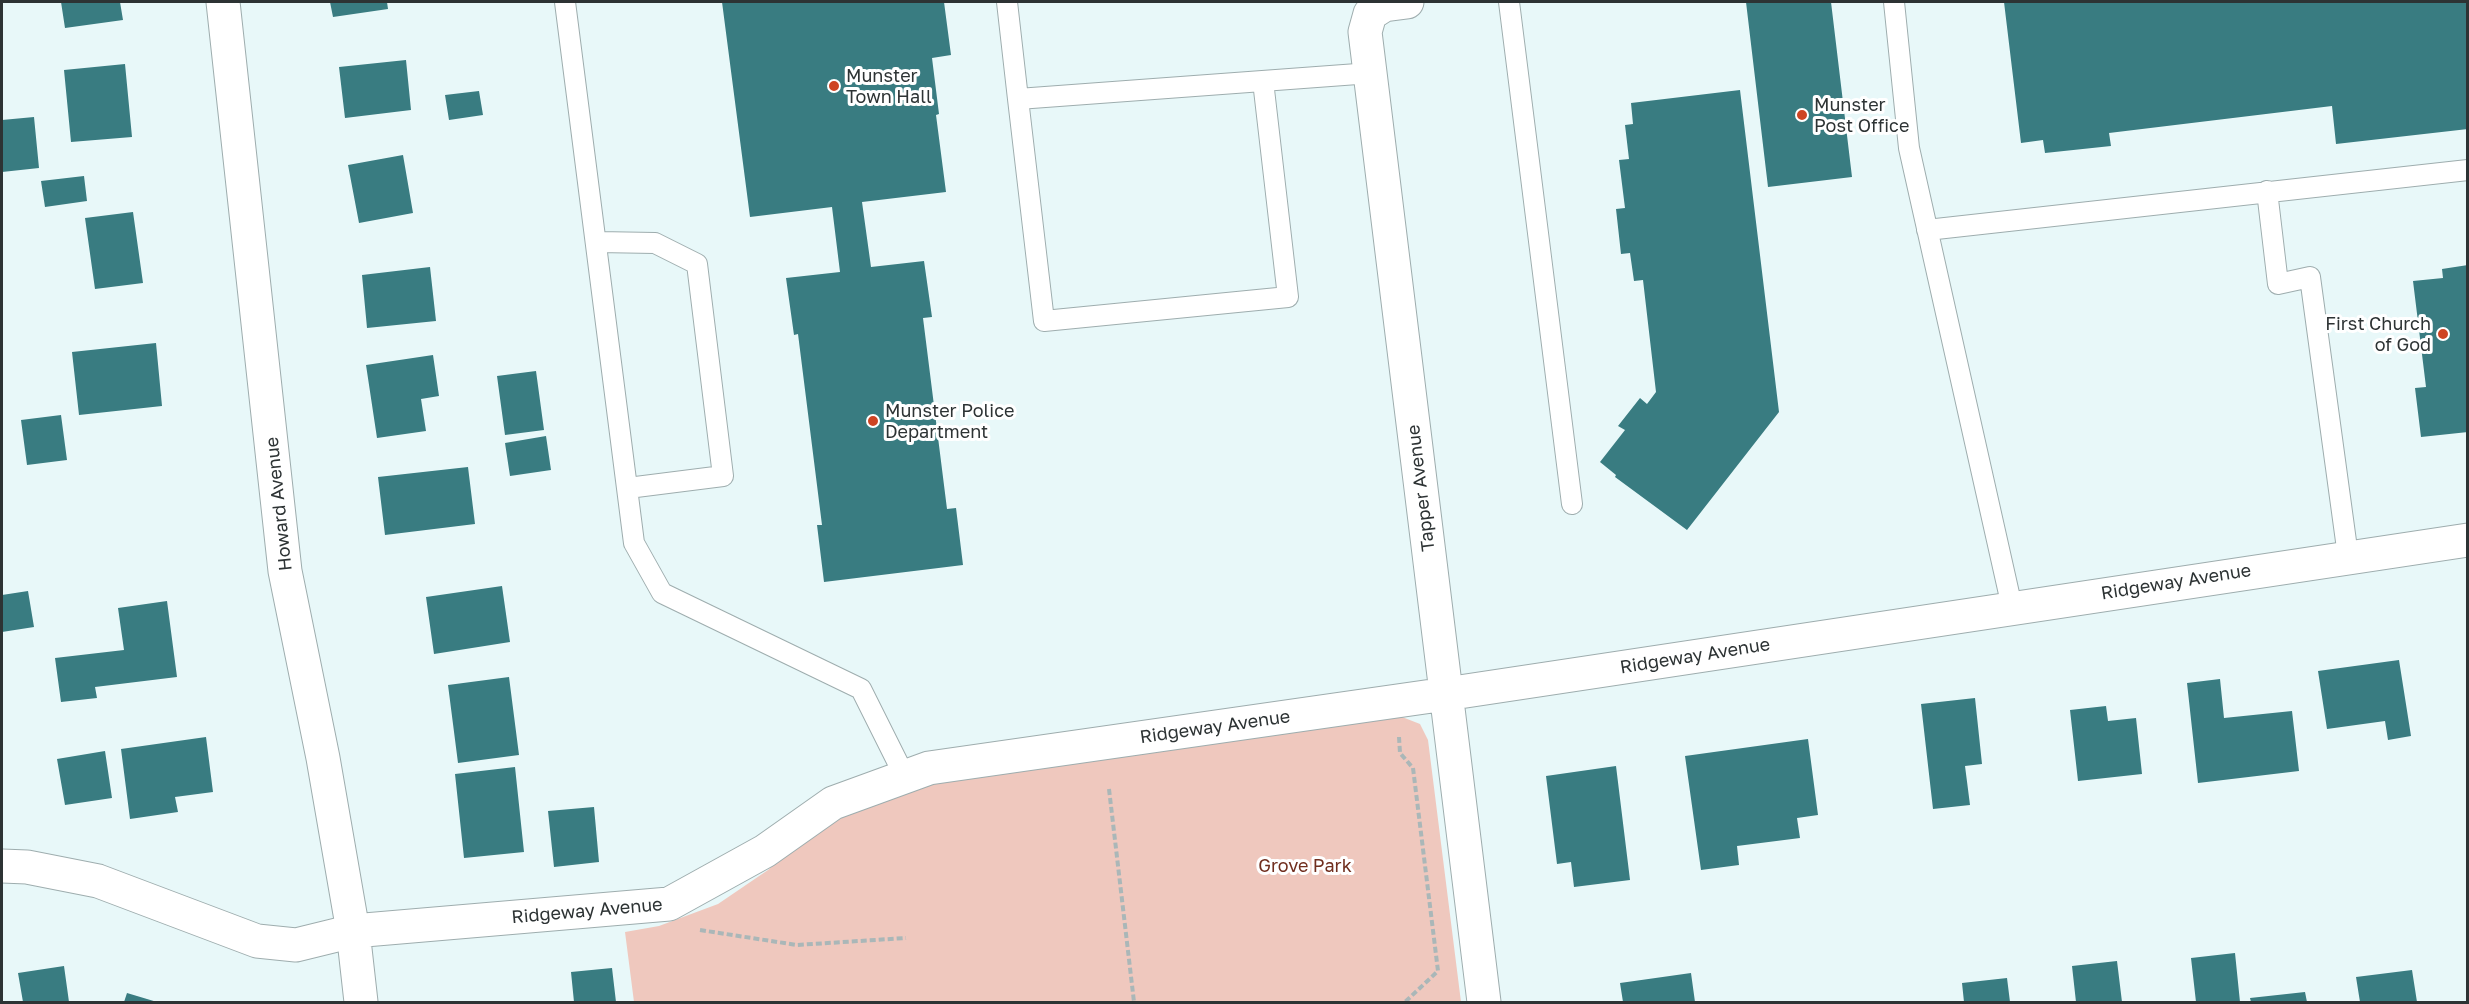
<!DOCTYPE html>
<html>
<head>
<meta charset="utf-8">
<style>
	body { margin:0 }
	#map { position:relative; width:2469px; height:1004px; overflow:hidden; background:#e8f8f9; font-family:"Golos Text",sans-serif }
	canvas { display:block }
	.frame { position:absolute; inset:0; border:3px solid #2d3334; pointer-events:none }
</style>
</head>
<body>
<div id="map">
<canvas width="2469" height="1004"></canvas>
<div class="frame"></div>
</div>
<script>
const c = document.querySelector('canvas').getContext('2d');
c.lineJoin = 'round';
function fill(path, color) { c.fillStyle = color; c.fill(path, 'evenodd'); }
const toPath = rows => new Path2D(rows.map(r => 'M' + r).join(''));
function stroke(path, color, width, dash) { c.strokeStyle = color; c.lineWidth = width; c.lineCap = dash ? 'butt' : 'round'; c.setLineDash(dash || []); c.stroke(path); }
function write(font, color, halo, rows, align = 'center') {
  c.font = font + ' "Golos Text",sans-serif'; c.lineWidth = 6; c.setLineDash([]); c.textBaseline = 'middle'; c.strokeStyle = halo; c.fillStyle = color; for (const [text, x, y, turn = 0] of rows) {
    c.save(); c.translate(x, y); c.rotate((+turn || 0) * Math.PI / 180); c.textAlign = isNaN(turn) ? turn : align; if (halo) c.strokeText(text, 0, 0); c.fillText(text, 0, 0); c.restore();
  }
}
fill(toPath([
	[1397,715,1420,724,1428,740,1461,1002,634,1002,625,932,659,926,718,904,768,870,815,826,884,788]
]), '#efc8be');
fill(toPath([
	[61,2,120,2,123,20,65,28],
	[330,2,387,2,388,9,333,17],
	[722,2,944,2,951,55,932,58,939,114,936,115,946,192,862,202,871,267,924,261,932,317,923,318,947,509,956,508,963,565,824,582,817,525,822,525,798,334,794,335,786,278,840,272,832,207,750,217],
	[1746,2,1831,2,1852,177,1768,187],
	[2004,2,2468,2,2468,129,2336,144,2332,106,2109,133,2111,146,2045,153,2043,140,2021,143],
	[406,60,411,110,345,118,339,67],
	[125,64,132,137,71,142,64,70],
	[1740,90,1779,412,1687,530,1615,477,1616,475,1600,462,1625,430,1618,426,1640,398,1647,404,1656,392,1643,280,1634,281,1630,253,1621,254,1616,209,1625,208,1619,160,1629,159,1625,125,1633,124,1631,103],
	[479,91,483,115,449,120,445,95],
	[34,117,39,168,2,172,2,120],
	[403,155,413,213,359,223,348,165],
	[84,176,87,201,45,207,41,181],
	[133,212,143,283,95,289,85,218],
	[2468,265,2468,432,2421,437,2415,388,2426,387,2413,281,2443,278,2442,269],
	[430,267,436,321,367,328,362,275],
	[156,343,162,406,79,415,72,352],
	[433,355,439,396,421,399,426,431,377,438,366,365],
	[536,371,544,430,505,435,497,376],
	[61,415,67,460,27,465,21,420],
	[546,436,551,470,510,476,505,443],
	[468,467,475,524,385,535,378,477],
	[502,586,510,642,434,654,426,597],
	[28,591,34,627,2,632,2,595],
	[167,601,177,677,95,687,97,698,61,702,55,658,124,650,118,608],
	[2399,660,2411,736,2388,740,2385,721,2327,729,2318,671],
	[509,677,519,755,458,763,448,685],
	[2220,679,2224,718,2292,711,2299,771,2198,783,2187,683],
	[1975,698,1982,764,1965,766,1970,805,1933,809,1921,704],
	[2106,706,2108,721,2136,718,2142,774,2078,781,2070,710],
	[206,737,213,792,175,797,178,812,130,819,121,749],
	[1808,739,1818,815,1797,818,1800,838,1737,846,1739,865,1701,870,1685,756],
	[105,751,112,798,65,805,57,759],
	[1616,766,1630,880,1574,887,1571,862,1557,864,1546,776],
	[515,767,524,852,464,858,455,774],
	[594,807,599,862,554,867,548,811],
	[2235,953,2240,1002,2196,1002,2191,958],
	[2117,961,2122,1002,2076,1002,2072,966],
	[64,966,69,1002,23,1002,18,973],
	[612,968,616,1002,574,1002,571,972],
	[2412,970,2417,1002,2360,1002,2356,977],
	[1691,973,1695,1002,1623,1002,1620,983],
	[2007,978,2010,1002,1964,1002,1962,983],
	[2305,992,2307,1002,2251,1002,2250,998],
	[127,993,157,1002,124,1002]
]), '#397c81');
const service = toPath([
	[565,2,634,543,662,593,861,689,905,777],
	[1007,2,1018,99,1371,73],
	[1509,2,1572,504],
	[1894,2,1909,148,2012,607],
	[1018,99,1044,321,1288,297,1263,81],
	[2267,191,2278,284,2310,277,2348,556],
	[1927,230,2468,170],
	[598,242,655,243,697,264,723,476,628,488]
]);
const minor = toPath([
	[223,2,285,571,323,758,353,931,361,1002],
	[1407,2,1384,5,1370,14,1365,32,1484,1002],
	[2,866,27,867,98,881,257,941,296,945,353,931,669,904,765,851,833,803,929,768,1446,694,2468,540]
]);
stroke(service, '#9eadae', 22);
stroke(minor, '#9eadae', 35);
stroke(toPath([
	[1399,737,1400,753,1413,768,1438,971,1405,1002],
	[1109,789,1134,1002],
	[700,930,797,945,906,938]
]), '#aab7b8', 4, [6, 3]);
stroke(service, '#fff', 20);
stroke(minor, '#fff', 33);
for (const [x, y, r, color] of [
	[834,86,6,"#ce4423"],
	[1802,115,6,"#ce4423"],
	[2443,334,6,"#ce4423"],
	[873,421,6,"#ce4423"]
]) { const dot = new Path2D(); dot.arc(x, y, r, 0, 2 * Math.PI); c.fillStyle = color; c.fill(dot); stroke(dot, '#fff', 2); }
write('18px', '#2d3334', '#fff', [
	["Munster",846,76],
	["Town Hall",846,97],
	["Munster",1814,105],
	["Post Office",1814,126],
	["First Church",2431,324,"right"],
	["of God",2431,345,"right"],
	["Munster Police",885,411],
	["Department",885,432]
], 'left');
write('18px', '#2d3334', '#fff', [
	["Tapper Avenue",1421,488,-97],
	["Howard Avenue",279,504,-96],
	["Ridgeway Avenue",2176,582,-9],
	["Ridgeway Avenue",1695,656,-9],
	["Ridgeway Avenue",1215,727,-8],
	["Ridgeway Avenue",587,911,-5]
]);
write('18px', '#702e1e', '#fff', [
	["Grove Park",1305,866]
]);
</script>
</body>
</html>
